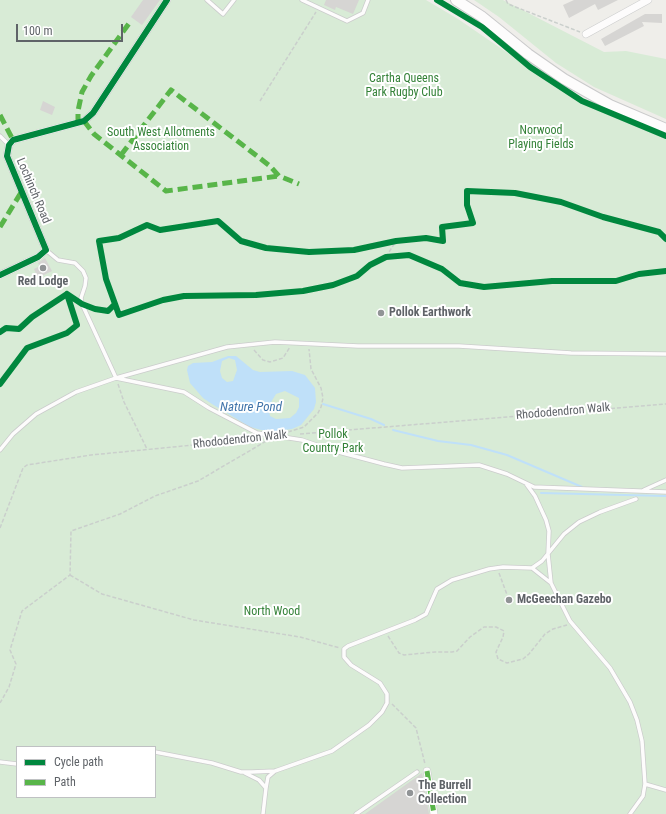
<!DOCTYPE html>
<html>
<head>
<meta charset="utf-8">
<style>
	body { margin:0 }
	#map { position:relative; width:666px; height:814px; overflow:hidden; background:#efeeea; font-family:"Roboto Condensed",sans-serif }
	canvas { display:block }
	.legend { position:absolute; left:16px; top:746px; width:140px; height:52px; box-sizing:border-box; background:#fff; border:1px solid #bfc1c3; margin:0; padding:5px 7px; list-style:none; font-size:12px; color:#5f6368 }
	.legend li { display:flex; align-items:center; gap:8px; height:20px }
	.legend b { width:20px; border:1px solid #bfc1c3 }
	.scale { position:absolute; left:16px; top:24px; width:107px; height:18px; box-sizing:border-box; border:2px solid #5f6368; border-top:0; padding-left:5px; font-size:12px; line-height:14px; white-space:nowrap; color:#5f6368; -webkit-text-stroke:3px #fff; paint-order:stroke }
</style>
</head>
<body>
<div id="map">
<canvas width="666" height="814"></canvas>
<ul class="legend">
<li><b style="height:5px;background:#00873e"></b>Cycle path</li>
<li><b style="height:5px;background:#58b549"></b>Path</li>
</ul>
<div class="scale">100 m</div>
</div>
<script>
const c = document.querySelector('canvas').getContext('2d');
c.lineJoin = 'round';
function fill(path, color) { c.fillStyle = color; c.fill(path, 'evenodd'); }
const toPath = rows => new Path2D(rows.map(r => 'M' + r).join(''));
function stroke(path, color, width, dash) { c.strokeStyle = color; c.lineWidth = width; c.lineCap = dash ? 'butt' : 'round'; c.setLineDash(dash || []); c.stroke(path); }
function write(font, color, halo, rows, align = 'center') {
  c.font = font + ' "Roboto Condensed",sans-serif'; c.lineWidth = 4; c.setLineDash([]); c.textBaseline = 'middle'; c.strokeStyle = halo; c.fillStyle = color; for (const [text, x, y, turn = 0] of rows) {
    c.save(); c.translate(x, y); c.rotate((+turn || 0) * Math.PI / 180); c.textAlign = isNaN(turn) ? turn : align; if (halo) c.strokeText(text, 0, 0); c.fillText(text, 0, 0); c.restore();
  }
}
fill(toPath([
	[0,0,426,0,458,19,578,101,666,137,666,814,0,814],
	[17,747,155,747,155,797,17,797],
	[474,0,503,0,604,52,626,51,666,59,666,119,594,87,556,63,499,17]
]), '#d8ebd6');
fill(toPath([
	[228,356,236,356,253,370,260,372,292,371,305,375,315,388,316,402,314,409,301,425,292,429,269,432,250,427,212,404,203,398,190,383,187,370,188,366,193,363,212,362],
	[229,358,235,360,237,370,233,381,227,382,222,378,220,371,222,361],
	[285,391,299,398,299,407,296,413,290,418,276,419,270,416,268,407,276,394]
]), '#bfe0f9');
stroke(toPath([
	[323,404,371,419,384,425],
	[393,430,438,441,471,445,507,455,582,487],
	[541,493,666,496]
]), '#bfe0f9', 2);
fill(toPath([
	[143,0,160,0,142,25,131,17],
	[326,0,359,0,353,14,336,7,335,10,324,5],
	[574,0,618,0,598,10,595,4,569,18,563,5],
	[645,14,662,14,662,23,642,22,644,26,605,46,601,39],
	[43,101,55,107,52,115,40,110],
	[45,258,52,271,38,278,34,269,40,266,38,263],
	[422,773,429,814,365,814]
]), '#d6d5d3');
const lane = toPath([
	[207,0,223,14,234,0],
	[302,0,347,21,363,13,368,0],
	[0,136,9,145],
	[46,250,58,260,75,263,83,271,86,278,85,286,81,298,82,304,116,378,184,392,209,408,257,433,302,440,331,450,384,464,402,468,479,465,507,474,534,487,666,492],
	[0,450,13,434,36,414,76,392,116,378,227,347,275,342,358,346,459,346,571,353,666,354],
	[527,485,535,496,546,520,549,531,548,554,551,583],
	[644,490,666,480],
	[532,568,551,583,570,621,610,668,630,702,637,720,642,741,645,784,643,796,630,814],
	[155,752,212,763,241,772,252,772,275,771,332,751,369,725,382,712,387,703,387,694,380,683,351,665,344,657,344,649,348,646,415,620,426,614,437,589,452,580,489,569,503,567,532,568,542,561,564,534,579,522,600,512,636,499],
	[0,762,17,764],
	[245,773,259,780,266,788,263,814],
	[645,784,666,790],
	[266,788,268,777,275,771],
	[356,814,417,772]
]);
const street = toPath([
	[586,34,648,0],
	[0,275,38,257,46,250,7,156,9,145,13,140,84,121,93,113,167,0],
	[427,771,434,814]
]);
const secondary = toPath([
	[456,0,481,16,528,54,564,79,610,105,666,129]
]);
stroke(lane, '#cbcccc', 5);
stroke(street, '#cbcccc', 8);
stroke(secondary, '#cacacb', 12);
stroke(toPath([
	[506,0,508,4,580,32],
	[260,101,316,12],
	[386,257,396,241],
	[254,350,263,360,270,362,283,358,290,347],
	[118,384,124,402,147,449],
	[288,432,304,427,318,413,321,407,323,398,321,388,311,369,309,349],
	[300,434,666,404],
	[0,528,23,468,27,465,91,455,255,439],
	[499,573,509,600],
	[70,575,102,594,194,620,300,637,340,648],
	[388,636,399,653,404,655,435,652,452,652,457,651,470,637,484,627,496,627,504,631,503,637,496,652,498,659,507,663,523,659,529,654,545,634,553,629,567,625],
	[0,703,9,687,16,664,10,650,22,611,70,575,71,531,120,514,155,496,198,481,268,440],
	[392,704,416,728,425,764]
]), '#cacfcc', 1.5, [4, 2]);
stroke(lane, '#fdfcfc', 3.5);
stroke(street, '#fdfcfc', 7);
stroke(secondary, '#fdfcfc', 10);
stroke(toPath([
	[0,115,13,140],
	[84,121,94,134,166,191,279,176],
	[78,124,78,111,82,92,91,76,130,22],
	[121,155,171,90,270,166,279,176,299,184],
	[0,227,22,191],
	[427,771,434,814]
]), '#58b549', 5, [10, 5]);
stroke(toPath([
	[437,0,482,27,530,67,582,101,666,136],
	[666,239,659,232,603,217,561,202,515,193,467,191,467,205,473,223,442,227,443,241,426,238,396,241,354,250,309,252,266,248,241,241,218,221,160,230,147,225,119,238,99,241,106,279,119,315,163,300,184,296,256,295,303,291,333,285,357,276,370,265,386,257,409,255,442,269,460,283,484,287,552,281,616,281,639,274,666,271],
	[0,275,38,257,46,250,7,156,9,145,13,140,84,121,93,113,167,0],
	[67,294,82,304,95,309,108,311,115,304],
	[0,332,6,328,19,329,32,317,67,294,77,325,67,333,27,348,0,384]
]), '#00873e', 6);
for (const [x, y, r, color] of [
	[43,268,4,"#919496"],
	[381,313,4,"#919496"],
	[509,600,4,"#919496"],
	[410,793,4,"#919496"]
]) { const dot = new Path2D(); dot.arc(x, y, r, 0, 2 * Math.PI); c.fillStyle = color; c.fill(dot); stroke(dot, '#fff', 1.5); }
write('12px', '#348238', '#fff', [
	["Cartha Queens",404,79],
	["Park Rugby Club",404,93],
	["Norwood",541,131],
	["Playing Fields",541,145],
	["South West Allotments",161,133],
	["Association",161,147],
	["Pollok",333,435],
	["Country Park",333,449],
	["North Wood",272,612]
]);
write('12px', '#5f6368', '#fff', [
	["Lochinch Road",33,191,67],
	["Rhododendron Walk",563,412,-5],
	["Rhododendron Walk",240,440,-6]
]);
write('bold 12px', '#5f6368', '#fff', [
	["Red Lodge",43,282,"center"],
	["Pollok Earthwork",389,313],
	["McGeechan Gazebo",517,600],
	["The Burrell",418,786],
	["Collection",418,800]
], 'left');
write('italic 13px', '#4174aa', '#fff', [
	["Nature Pond",251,408]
]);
</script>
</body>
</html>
